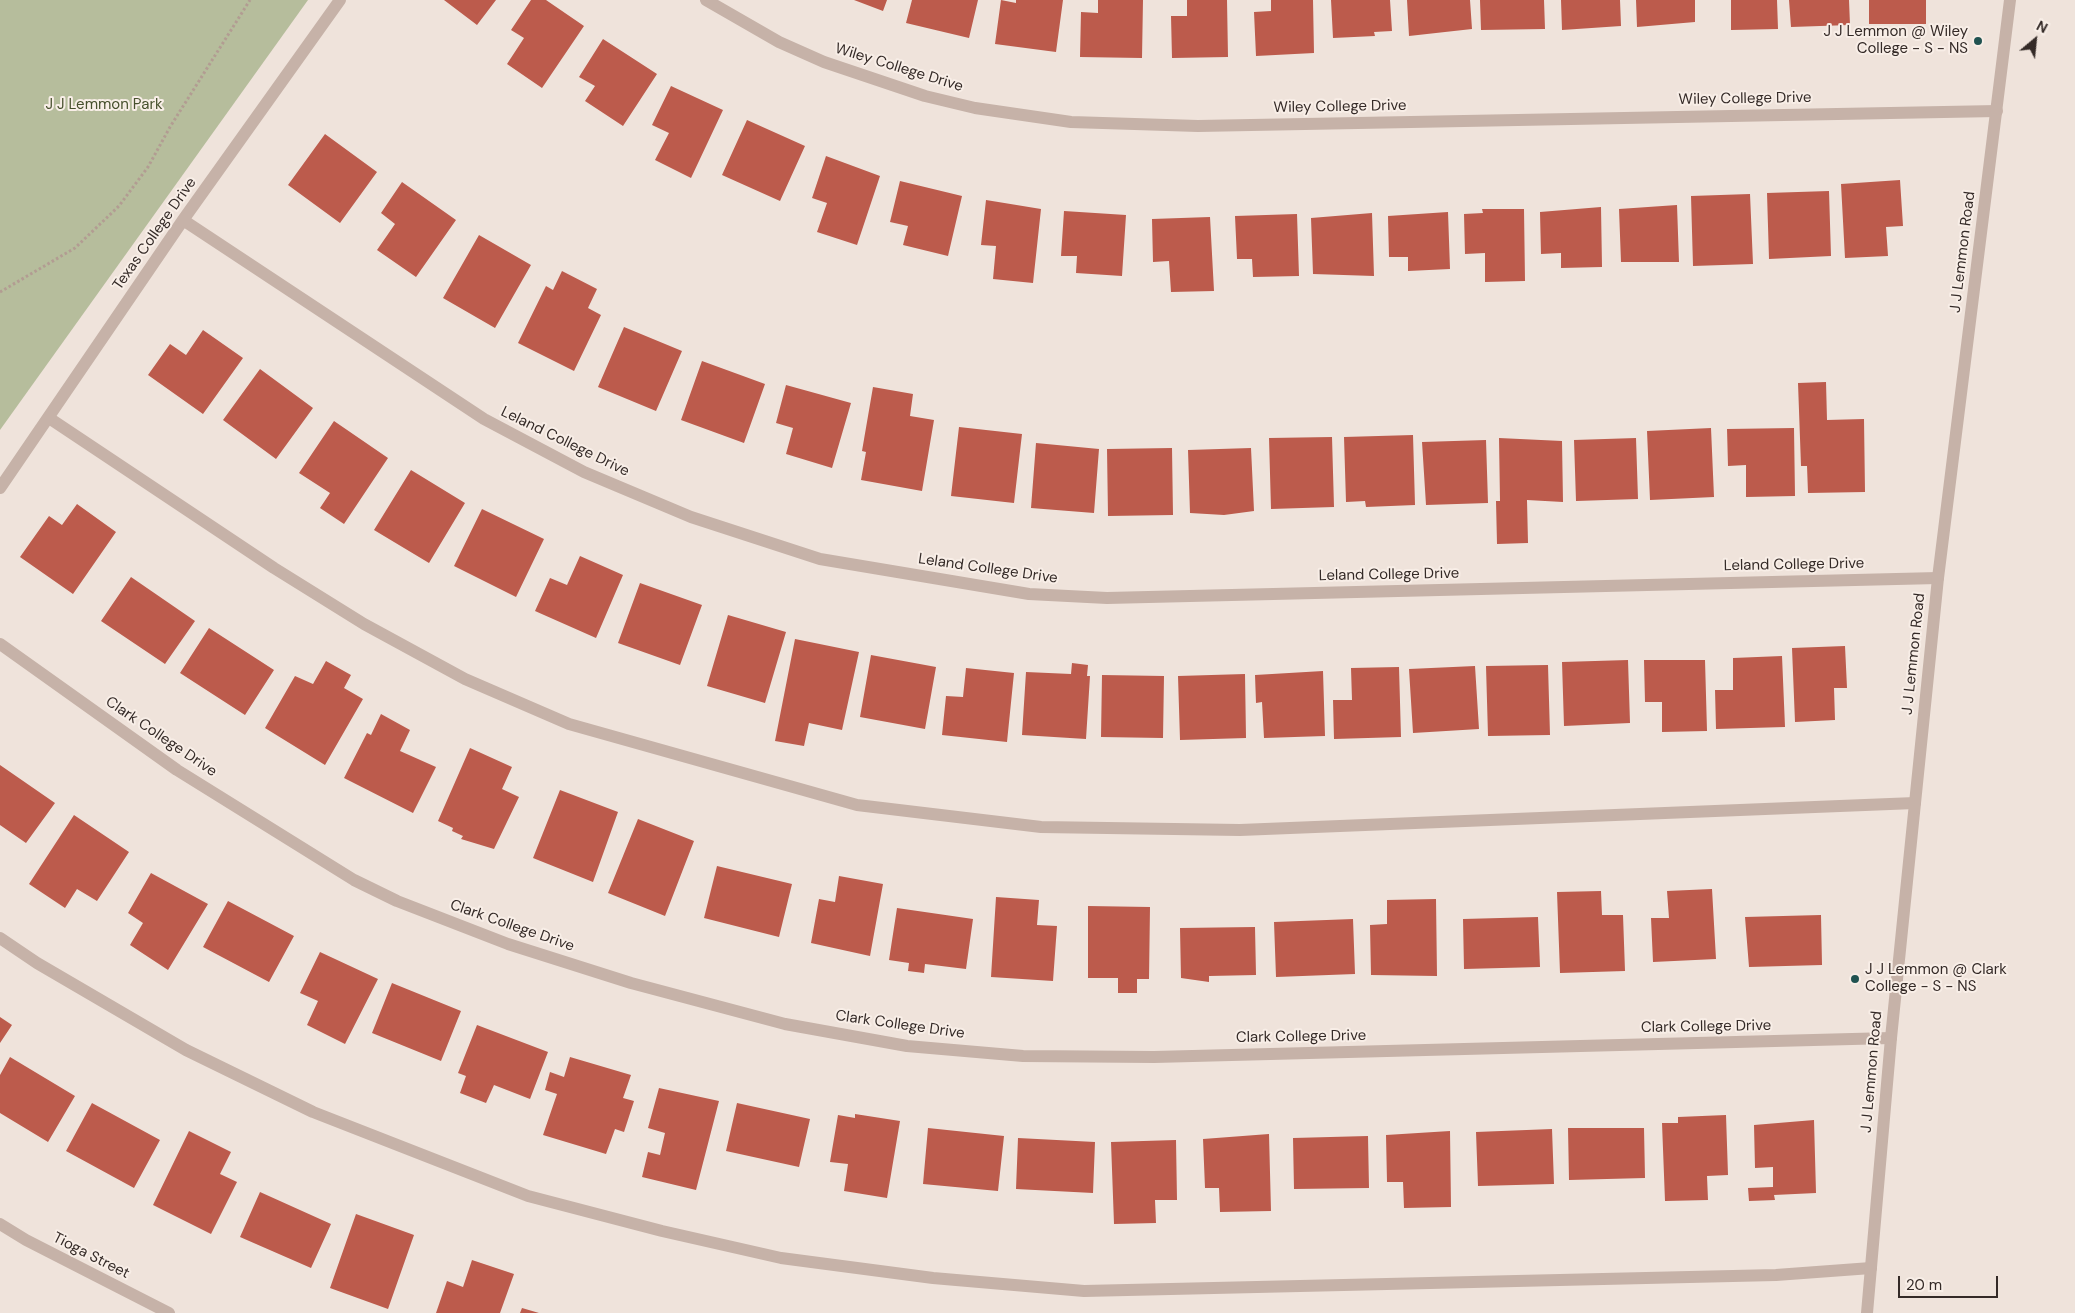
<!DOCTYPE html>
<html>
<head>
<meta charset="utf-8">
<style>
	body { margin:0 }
	#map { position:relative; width:2075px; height:1313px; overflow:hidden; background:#efe3db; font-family:"DM Sans",sans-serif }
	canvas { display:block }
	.north { position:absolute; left:2010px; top:15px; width:50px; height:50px; -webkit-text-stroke:4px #f8eee7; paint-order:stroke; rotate:28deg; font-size:14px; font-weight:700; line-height:20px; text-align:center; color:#342a27 }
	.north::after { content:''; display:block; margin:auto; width:18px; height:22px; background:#342a27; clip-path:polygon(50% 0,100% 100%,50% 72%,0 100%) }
	.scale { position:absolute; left:1898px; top:1276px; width:100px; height:22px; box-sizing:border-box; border:2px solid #342a27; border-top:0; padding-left:6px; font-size:15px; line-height:18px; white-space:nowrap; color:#342a27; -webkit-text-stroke:4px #f8eee7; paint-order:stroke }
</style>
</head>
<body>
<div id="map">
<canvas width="2075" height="1313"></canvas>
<div class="north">N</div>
<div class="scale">20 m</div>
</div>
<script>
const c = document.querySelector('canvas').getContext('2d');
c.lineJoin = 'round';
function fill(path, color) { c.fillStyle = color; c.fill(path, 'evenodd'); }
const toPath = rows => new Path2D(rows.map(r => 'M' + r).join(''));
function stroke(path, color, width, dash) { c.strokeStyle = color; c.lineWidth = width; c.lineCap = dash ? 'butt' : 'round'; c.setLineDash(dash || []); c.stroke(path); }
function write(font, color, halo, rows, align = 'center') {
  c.font = font + ' "DM Sans",sans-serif'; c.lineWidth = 4; c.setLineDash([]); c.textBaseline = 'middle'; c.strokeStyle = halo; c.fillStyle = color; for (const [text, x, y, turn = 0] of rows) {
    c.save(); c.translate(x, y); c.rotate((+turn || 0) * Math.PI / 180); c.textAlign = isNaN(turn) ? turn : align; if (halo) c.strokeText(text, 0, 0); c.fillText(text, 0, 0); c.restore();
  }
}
fill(toPath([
	[0,0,308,0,0,430]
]), '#b6bd9c');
fill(toPath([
	[444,0,496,0,477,25],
	[531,0,546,0,584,26,542,88,507,64,524,38,511,30],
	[854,0,887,0,883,11],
	[912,0,978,0,969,38,906,23],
	[1001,0,1016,3,1016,0,1063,0,1056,52,995,44],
	[1098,0,1143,0,1142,58,1080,57,1081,12,1098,13],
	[1187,0,1227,0,1228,57,1172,58,1171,16,1187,16],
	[1271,0,1313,0,1314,53,1256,56,1254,12,1271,11],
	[1331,0,1390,0,1392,31,1374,32,1375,36,1333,38],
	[1407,0,1470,0,1472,29,1409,36],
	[1480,0,1544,0,1545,29,1481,30],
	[1561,0,1620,0,1621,26,1562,30],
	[1636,0,1695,0,1695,22,1637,27],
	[1731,0,1777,0,1778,29,1731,30],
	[1789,0,1849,0,1850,25,1791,27],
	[1869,0,1926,0,1926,24,1869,24],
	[603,39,657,74,623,126,585,101,595,86,579,77],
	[671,86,723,110,691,178,655,160,669,133,652,125],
	[747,120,805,146,780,201,722,175],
	[325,134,377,172,340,223,288,185],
	[826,156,880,176,857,245,817,232,827,203,812,198],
	[1900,180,1903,226,1886,227,1888,256,1845,258,1841,184],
	[900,181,962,196,948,256,903,245,908,226,890,222],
	[402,182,456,220,416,277,377,250,395,224,381,213],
	[1829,191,1831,256,1769,259,1767,193],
	[1750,194,1753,264,1693,266,1691,196],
	[986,200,1041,209,1033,283,993,279,996,246,981,245],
	[1677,205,1679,262,1621,262,1619,209],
	[1601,207,1602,267,1561,268,1561,253,1541,254,1540,212],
	[1482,209,1524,209,1525,281,1485,282,1485,253,1465,254,1464,214,1483,213],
	[1064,211,1126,215,1122,276,1076,273,1077,256,1061,256],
	[1448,212,1450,269,1408,271,1408,257,1389,257,1388,216],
	[1372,213,1374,276,1313,274,1311,218],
	[1297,214,1299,276,1253,277,1252,259,1237,259,1235,216],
	[1210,217,1214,291,1171,292,1169,261,1153,262,1152,219],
	[479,235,531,265,495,328,443,298],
	[562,271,597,289,588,308,601,315,574,371,518,343,546,286,553,290],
	[624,327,682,351,656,411,598,387],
	[203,330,243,358,203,414,148,375,170,344,186,355],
	[702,361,765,384,744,443,681,420],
	[260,369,313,408,276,459,223,420],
	[1826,382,1827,420,1864,419,1865,492,1808,493,1807,466,1801,466,1798,383],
	[786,385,851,403,832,468,786,454,793,428,776,423],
	[873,387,913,394,910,416,934,420,922,491,861,480,866,452,862,451],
	[334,421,388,458,344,524,320,508,330,493,299,473],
	[959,427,1022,434,1014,503,951,496],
	[1711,428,1714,497,1650,500,1647,431],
	[1794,428,1795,496,1746,497,1746,465,1728,466,1727,429],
	[1413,435,1415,505,1366,507,1365,501,1346,502,1344,437],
	[1332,437,1334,507,1271,509,1269,438],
	[1499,438,1562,441,1563,502,1527,500,1528,543,1497,544,1496,501,1500,501],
	[1636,438,1638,499,1576,501,1574,440],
	[1486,440,1488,503,1426,505,1422,442],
	[1036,443,1099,449,1094,513,1031,508],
	[1172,448,1173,515,1108,516,1107,449],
	[1251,448,1254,511,1224,515,1190,513,1188,450],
	[411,470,465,503,429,563,374,530],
	[77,504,116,532,73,594,20,557,49,516,62,525],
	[482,509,544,539,516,597,454,566],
	[580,556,623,575,596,638,535,611,550,578,567,585],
	[131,577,195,621,165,664,101,621],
	[640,583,702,605,680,665,618,643],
	[728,615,786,632,765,703,707,686],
	[209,628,274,670,245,715,180,673],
	[795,639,859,652,842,730,809,723,804,746,775,741],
	[1845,646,1847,688,1834,688,1835,720,1795,722,1792,648],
	[871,655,936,667,925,729,860,717],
	[1782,656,1785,727,1716,729,1715,690,1733,690,1733,658],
	[1628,660,1630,723,1564,726,1562,662],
	[1644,660,1705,660,1707,731,1662,732,1662,702,1645,702],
	[326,661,351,675,344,688,363,699,325,765,265,728,295,676,313,684],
	[1072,663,1088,665,1087,676,1090,676,1086,739,1022,735,1026,672,1071,674],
	[1548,665,1550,735,1488,736,1486,666],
	[1475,666,1479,729,1413,733,1409,669],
	[1399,667,1401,737,1334,739,1333,700,1352,700,1351,668],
	[966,668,1014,673,1007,742,942,735,946,696,963,697],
	[1323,671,1325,736,1264,738,1262,702,1256,703,1255,675],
	[1245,674,1246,738,1180,740,1178,676],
	[1102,675,1164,676,1163,738,1101,737],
	[381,714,410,730,400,751,436,767,413,813,344,778,367,733,371,735],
	[470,748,512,767,502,789,519,797,494,849,461,839,463,836,452,831,453,828,438,821],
	[0,765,55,803,26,843,0,825],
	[560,790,618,812,593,882,533,858],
	[74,815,129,852,97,901,77,889,65,908,29,884],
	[638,819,694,841,665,916,608,893],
	[717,866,792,884,779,937,704,918],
	[151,873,208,904,168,970,130,945,143,923,128,913],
	[839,876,883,884,870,956,811,943,819,899,835,902],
	[1712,889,1716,959,1653,962,1651,918,1669,918,1667,891],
	[1601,891,1602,915,1623,915,1625,971,1560,973,1557,892],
	[996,897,1039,900,1037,925,1057,926,1053,981,991,977],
	[1436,899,1437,976,1371,975,1370,925,1387,924,1387,900],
	[228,901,294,936,269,982,203,947],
	[1088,906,1150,907,1149,979,1137,979,1137,993,1118,993,1118,978,1088,978],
	[897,908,973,919,966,969,925,964,924,973,908,971,909,963,889,960],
	[1821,915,1822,965,1749,967,1745,917],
	[1538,917,1540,967,1464,969,1463,919],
	[1353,919,1355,974,1276,977,1274,922],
	[1255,927,1256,975,1209,976,1209,982,1181,978,1180,928],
	[320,952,378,979,345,1044,307,1025,318,1001,300,993],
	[392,983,461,1011,441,1061,372,1033],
	[0,1017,12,1025,0,1043],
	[477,1025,548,1052,530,1099,494,1085,486,1103,460,1093,466,1076,458,1073],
	[10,1057,75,1096,48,1142,0,1113,0,1075],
	[570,1057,631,1075,623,1098,634,1101,624,1132,615,1129,606,1154,543,1135,557,1094,545,1090,550,1072,564,1077],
	[659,1088,719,1101,696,1190,642,1177,648,1152,660,1155,665,1133,648,1128],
	[92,1103,160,1140,134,1188,66,1151],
	[737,1103,810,1119,799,1167,726,1151],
	[855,1114,900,1121,887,1198,844,1191,848,1164,830,1162,838,1115,855,1118],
	[1726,1115,1728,1175,1707,1176,1708,1200,1665,1201,1662,1123,1678,1123,1678,1117],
	[1814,1120,1816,1193,1774,1195,1775,1200,1749,1201,1748,1188,1773,1187,1773,1167,1755,1168,1754,1125],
	[928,1128,1004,1136,998,1191,923,1184],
	[1568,1128,1644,1128,1645,1178,1569,1180],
	[1552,1129,1554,1184,1478,1186,1476,1132],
	[189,1131,231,1152,220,1174,237,1182,211,1234,153,1205],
	[1450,1131,1451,1207,1404,1208,1403,1182,1387,1182,1386,1135],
	[1269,1134,1271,1211,1220,1212,1219,1188,1205,1188,1203,1139],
	[1368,1136,1369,1188,1294,1189,1293,1138],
	[1018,1138,1095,1142,1093,1193,1016,1189],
	[1176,1140,1177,1200,1155,1200,1156,1223,1114,1224,1111,1142],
	[260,1192,331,1224,311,1268,240,1237],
	[356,1214,414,1235,388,1309,330,1288],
	[472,1260,514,1274,500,1313,436,1313,447,1281,463,1287],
	[522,1308,539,1313,520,1313]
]), '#bc5b4c');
stroke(toPath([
	[0,292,75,248,119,206,148,167,170,127,250,0]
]), '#b29c92', 3, [2.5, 2.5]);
stroke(toPath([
	[49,418,274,568,364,624,465,679,569,724,857,805,1041,827,1240,830,1915,803],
	[0,938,37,963,186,1050,313,1112,528,1196,662,1231,781,1258,933,1278,1084,1291,1776,1275,1871,1268]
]), '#c6b2a8', 12);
stroke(toPath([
	[706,0,779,42,824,62,925,96,975,108,1071,122,1198,126,1997,111],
	[183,220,484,419,584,472,691,517,820,559,1029,594,1107,598,1938,578],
	[0,488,183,220,340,0],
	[0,644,177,770,354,880,397,901,508,944,631,983,785,1024,907,1046,1023,1056,1154,1057,1891,1038]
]), '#c6b2a8', 12);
stroke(toPath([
	[0,1224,26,1240,169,1313],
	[1867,1313,1891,1038,1938,578,2010,0]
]), '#c6b2a8', 12);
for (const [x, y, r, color] of [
	[1978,41,5,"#205250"],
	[1855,979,5,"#205250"]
]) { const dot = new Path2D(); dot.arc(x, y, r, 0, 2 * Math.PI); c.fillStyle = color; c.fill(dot); stroke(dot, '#f8eee7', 2); }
write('15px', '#342a27', '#f8eee7', [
	["J J Lemmon @ Wiley",1968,32],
	["College - S - NS",1968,49],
	["J J Lemmon @ Clark",1865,970,"left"],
	["College - S - NS",1865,987,"left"]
], 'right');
write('15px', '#342a27', '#f8eee7', [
	["Wiley College Drive",899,68,17],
	["Wiley College Drive",1745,99,-1],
	["Wiley College Drive",1340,107,-1],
	["Texas College Drive",155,234,-55],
	["J J Lemmon Road",1963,252,-83],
	["Leland College Drive",565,442,26],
	["Leland College Drive",1794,565,-1],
	["Leland College Drive",988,569,8],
	["Leland College Drive",1389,575,-1],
	["J J Lemmon Road",1914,654,-84],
	["Clark College Drive",161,737,34],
	["Clark College Drive",512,926,19],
	["Clark College Drive",900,1025,8],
	["Clark College Drive",1706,1027,-1],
	["Clark College Drive",1301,1037,-1],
	["J J Lemmon Road",1872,1072,-85],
	["Tioga Street",91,1256,27]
]);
write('15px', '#47502d', '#f8eee7', [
	["J J Lemmon Park",104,105]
]);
</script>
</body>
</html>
